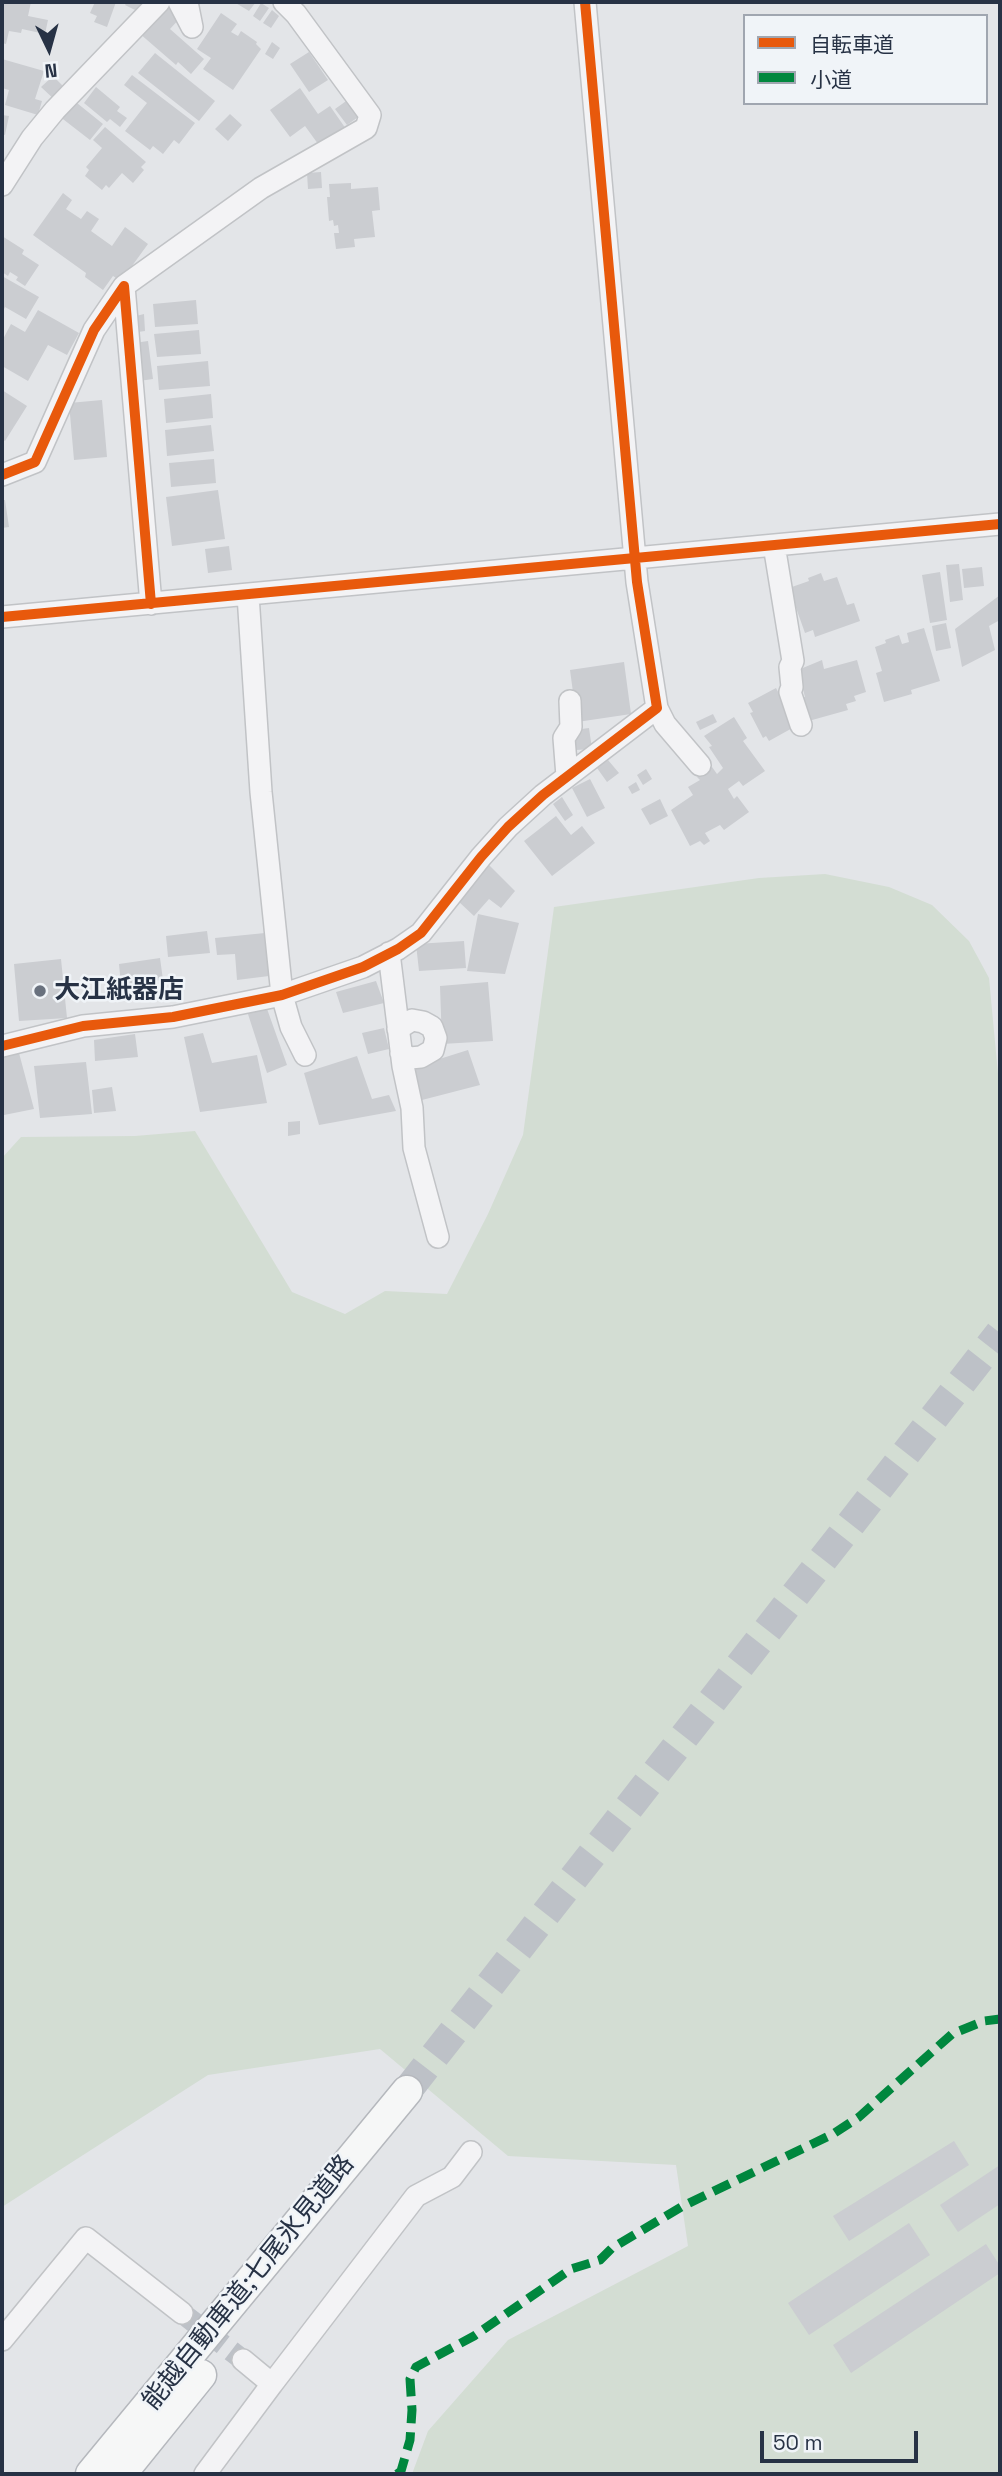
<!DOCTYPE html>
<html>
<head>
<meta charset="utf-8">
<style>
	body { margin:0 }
	#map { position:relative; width:1002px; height:2476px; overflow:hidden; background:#e3e5e8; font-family:"Space Grotesk","Noto Sans JP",sans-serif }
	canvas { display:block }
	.frame { position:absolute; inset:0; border:4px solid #273245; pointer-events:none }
	.legend { position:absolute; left:743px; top:14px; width:245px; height:91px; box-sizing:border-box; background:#f0f4f8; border:2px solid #a0a6b0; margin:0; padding:9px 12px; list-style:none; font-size:21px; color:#273245 }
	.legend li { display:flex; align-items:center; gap:14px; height:35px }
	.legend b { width:35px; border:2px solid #a0a6b0 }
	.north { position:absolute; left:14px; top:14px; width:70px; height:70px; -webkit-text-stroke:5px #f0f4f8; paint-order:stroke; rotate:175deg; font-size:19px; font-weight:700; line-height:28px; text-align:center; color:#273245 }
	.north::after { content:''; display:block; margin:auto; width:24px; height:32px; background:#273245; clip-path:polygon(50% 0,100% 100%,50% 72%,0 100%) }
	.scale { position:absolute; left:760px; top:2431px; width:158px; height:32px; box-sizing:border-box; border:4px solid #273245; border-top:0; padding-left:9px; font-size:21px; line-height:24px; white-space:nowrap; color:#273245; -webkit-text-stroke:5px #f0f4f8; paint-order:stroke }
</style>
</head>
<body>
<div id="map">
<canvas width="1002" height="2476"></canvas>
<div class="frame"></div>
<ul class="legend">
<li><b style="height:9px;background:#e8590c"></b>自転車道</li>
<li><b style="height:9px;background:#00873e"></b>小道</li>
</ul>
<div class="north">N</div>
<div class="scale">50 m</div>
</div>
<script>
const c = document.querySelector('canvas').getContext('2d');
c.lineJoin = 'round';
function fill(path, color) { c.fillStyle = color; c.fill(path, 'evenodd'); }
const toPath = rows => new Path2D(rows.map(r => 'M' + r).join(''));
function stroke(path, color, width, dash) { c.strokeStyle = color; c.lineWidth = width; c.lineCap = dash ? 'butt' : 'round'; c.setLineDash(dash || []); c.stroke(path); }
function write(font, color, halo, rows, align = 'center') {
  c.font = font + ' "Space Grotesk","Noto Sans JP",sans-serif'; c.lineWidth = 5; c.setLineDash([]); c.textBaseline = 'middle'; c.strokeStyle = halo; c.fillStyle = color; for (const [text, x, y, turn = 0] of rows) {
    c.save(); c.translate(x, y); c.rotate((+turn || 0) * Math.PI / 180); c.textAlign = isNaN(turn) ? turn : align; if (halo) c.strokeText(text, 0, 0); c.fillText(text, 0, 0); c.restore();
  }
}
fill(toPath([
	[825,874,889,887,932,905,969,941,989,978,1000,1095,1000,2474,412,2474,428,2431,508,2340,688,2246,676,2165,508,2156,380,2049,208,2075,2,2207,2,1158,21,1137,135,1136,195,1131,292,1292,345,1314,385,1291,447,1294,488,1214,523,1135,554,907,759,878]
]), '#d3ddd3');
fill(toPath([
	[2,2,31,2,28,16,48,20,45,34,22,29,21,33,9,31,6,44,2,43],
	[95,2,116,2,107,27,94,22,97,16,90,13],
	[127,2,147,2,141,13,125,5],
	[234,2,256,2,249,11],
	[261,3,269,8,260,21,253,16],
	[168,5,181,17,170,29,204,59,191,74,178,62,176,65,139,33],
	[272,10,279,16,271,28,263,23],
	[221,13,237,24,231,32,238,36,241,31,257,42,256,44,261,49,233,90,203,69,211,58,197,49],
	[272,42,280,48,273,59,265,54],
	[309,52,328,80,309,92,290,64],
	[155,53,215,101,199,121,138,73],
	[2,59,44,71,35,99,42,101,38,115,5,105,9,90,2,88],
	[132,75,195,123,179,144,174,140,163,154,153,146,150,150,125,131,147,103,124,85],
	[53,76,67,90,56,101,41,87],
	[96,87,120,107,117,111,127,118,120,127,110,119,107,122,84,103],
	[300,88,318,114,330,106,346,129,321,148,305,126,290,137,270,110],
	[72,99,103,124,90,140,59,116],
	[349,99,361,115,347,125,335,109],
	[230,114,242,125,228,141,215,129],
	[2,115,9,116,5,135,2,134],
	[105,127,146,162,141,167,144,170,133,183,122,173,109,188,106,185,102,190,85,176,89,170,86,167,102,148,93,140],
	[321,172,322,188,308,189,307,173],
	[351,183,351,189,378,187,380,210,372,211,375,237,354,239,355,247,336,249,334,233,339,233,338,225,334,226,333,220,329,221,327,197,330,197,329,184],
	[63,193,72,200,66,209,81,219,87,211,99,219,91,231,112,246,125,227,148,244,121,281,113,276,103,290,85,277,86,273,33,235],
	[2,236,24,250,22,254,39,265,25,286,16,280,18,277,10,272,8,276,2,272],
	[2,276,39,297,26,319,5,307,2,313],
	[196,300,198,324,155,327,153,304],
	[38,310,79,333,67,355,48,345,28,381,2,366,2,341,11,324,25,332],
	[144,314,145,331,138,332,136,316],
	[199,330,201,354,157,357,154,334],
	[148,341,153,379,139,381,134,343],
	[208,361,210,386,159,390,157,366],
	[2,390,27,406,5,441,2,439],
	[211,394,213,418,166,423,164,399],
	[102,400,107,457,74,460,69,403],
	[211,425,214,451,167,456,165,430],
	[214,459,216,483,171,487,169,463],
	[218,490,225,539,172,546,166,497],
	[2,500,5,500,9,527,2,528],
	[229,546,232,570,208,573,205,549],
	[959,564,963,600,950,602,946,565],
	[982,567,984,586,964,588,962,569],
	[940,572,947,620,930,623,922,575],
	[821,573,824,581,837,577,847,605,854,603,860,621,815,637,813,630,805,633,789,588,809,581,808,578],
	[1000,595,1000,620,989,626,995,650,962,667,955,629],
	[946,623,951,648,936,651,932,626],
	[924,628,940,681,911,690,912,694,884,702,876,673,882,671,875,647,886,643,885,640,899,635,902,644,909,642,907,633],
	[822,660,824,669,857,660,866,692,854,696,856,701,846,704,848,710,805,722,798,699,805,697,798,670],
	[624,662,631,714,577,722,570,670],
	[776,688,796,726,769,741,766,736,763,738,750,713,753,712,748,703],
	[713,714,717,722,700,730,696,722],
	[734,717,747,738,743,741,765,771,743,786,739,781,728,789,734,799,737,796,749,812,724,830,720,825,705,833,710,841,704,845,700,841,690,846,671,810,693,795,688,787,700,780,697,777,712,767,717,774,723,768,709,747,712,746,704,736],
	[589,728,592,749,576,750,574,730],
	[608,760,619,773,607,782,597,768],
	[646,769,652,779,643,785,637,775],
	[590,779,605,808,587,817,572,788],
	[636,782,640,790,632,794,628,787],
	[562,797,573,815,565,821,553,804],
	[660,799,668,816,650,825,641,809],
	[556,816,571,835,582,826,595,843,552,876,524,841],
	[489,865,515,891,501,908,489,899,474,916,458,901],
	[478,914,519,923,505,974,467,971],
	[207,931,210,953,168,957,166,936],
	[265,933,269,976,237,980,235,954,217,955,215,938],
	[464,941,466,968,419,971,416,944],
	[160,958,163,980,121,985,119,964],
	[61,959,67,1018,19,1021,14,964],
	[376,981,384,1003,343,1013,336,992],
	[488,982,493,1041,442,1044,440,986],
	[266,1006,287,1065,267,1073,247,1011],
	[384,1028,389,1049,368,1054,362,1033],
	[203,1033,212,1063,257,1055,267,1103,200,1112,184,1037],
	[135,1034,138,1057,95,1061,94,1040],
	[468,1050,480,1085,422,1100,411,1068],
	[19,1053,34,1109,4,1115,2,1103,2,1056],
	[357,1056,372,1099,389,1095,396,1111,319,1125,304,1073],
	[86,1062,92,1114,40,1118,34,1066],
	[112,1087,116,1111,94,1113,92,1090],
	[300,1121,300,1134,288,1136,288,1122],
	[954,2141,969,2165,849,2241,833,2216],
	[1000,2165,1000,2204,958,2232,940,2205],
	[909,2223,930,2255,809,2335,788,2303],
	[986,2244,1000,2266,1000,2273,851,2373,833,2345]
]), '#cbcdd1');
stroke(toPath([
	[182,2313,243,2360]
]), '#bdc1c7', 21, [21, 10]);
stroke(toPath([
	[407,2091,1000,1333]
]), '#bdc1c7', 30, [30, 15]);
const minor = toPath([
	[179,2,192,27,187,2],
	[2,185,32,138,55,110,159,2],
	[124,286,261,188,366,128,370,115,296,14,284,2],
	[2,475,35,462,94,330,124,286,151,604],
	[774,545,793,661,790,667,792,687,790,692,801,725],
	[248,595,261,792,282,995,291,1027,305,1055],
	[2,617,1000,524],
	[657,708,665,724,700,765],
	[567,776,564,738,571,727,570,701],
	[389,953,403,1066,412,1108,414,1148,438,1237],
	[398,1029,412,1020,423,1022,432,1027,436,1038,433,1050,421,1057,410,1058,401,1053],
	[2,1046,83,1026,173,1017,282,995,363,967,398,949,421,933,481,857,508,827,543,795,657,708,637,582,585,2],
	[2,2340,86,2238,182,2313],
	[272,2384,416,2196,452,2177,471,2152],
	[205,2474,272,2384,243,2360]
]);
const highway = toPath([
	[91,2474,407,2091],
	[121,2474,201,2375]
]);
stroke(minor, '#c1c3c6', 24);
stroke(highway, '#b5b8bd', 33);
stroke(minor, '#f3f3f5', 21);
stroke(highway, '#f6f7f7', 30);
stroke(toPath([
	[397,2474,401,2471,410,2440,412,2410,410,2379,416,2367,474,2336,571,2269,600,2260,612,2248,683,2206,833,2134,859,2117,952,2034,984,2021,1000,2019]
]), '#00873e', 9, [18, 9]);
stroke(toPath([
	[2,475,35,462,94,330,124,286,151,604],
	[2,617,1000,524],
	[2,1046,83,1026,173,1017,282,995,363,967,398,949,421,933,481,857,508,827,543,795,657,708,637,582,585,2]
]), '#e8590c', 10);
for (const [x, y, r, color] of [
	[40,991,7,"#69717e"]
]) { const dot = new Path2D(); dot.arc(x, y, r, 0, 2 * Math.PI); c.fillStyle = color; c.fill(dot); stroke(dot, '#f0f4f8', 2.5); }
write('bold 26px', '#273245', '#f0f4f8', [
	["大江紙器店",54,991]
], 'left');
write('26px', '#273245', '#f0f4f8', [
	["能越自動車道;七尾氷見道路",249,2283,-51]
]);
</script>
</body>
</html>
